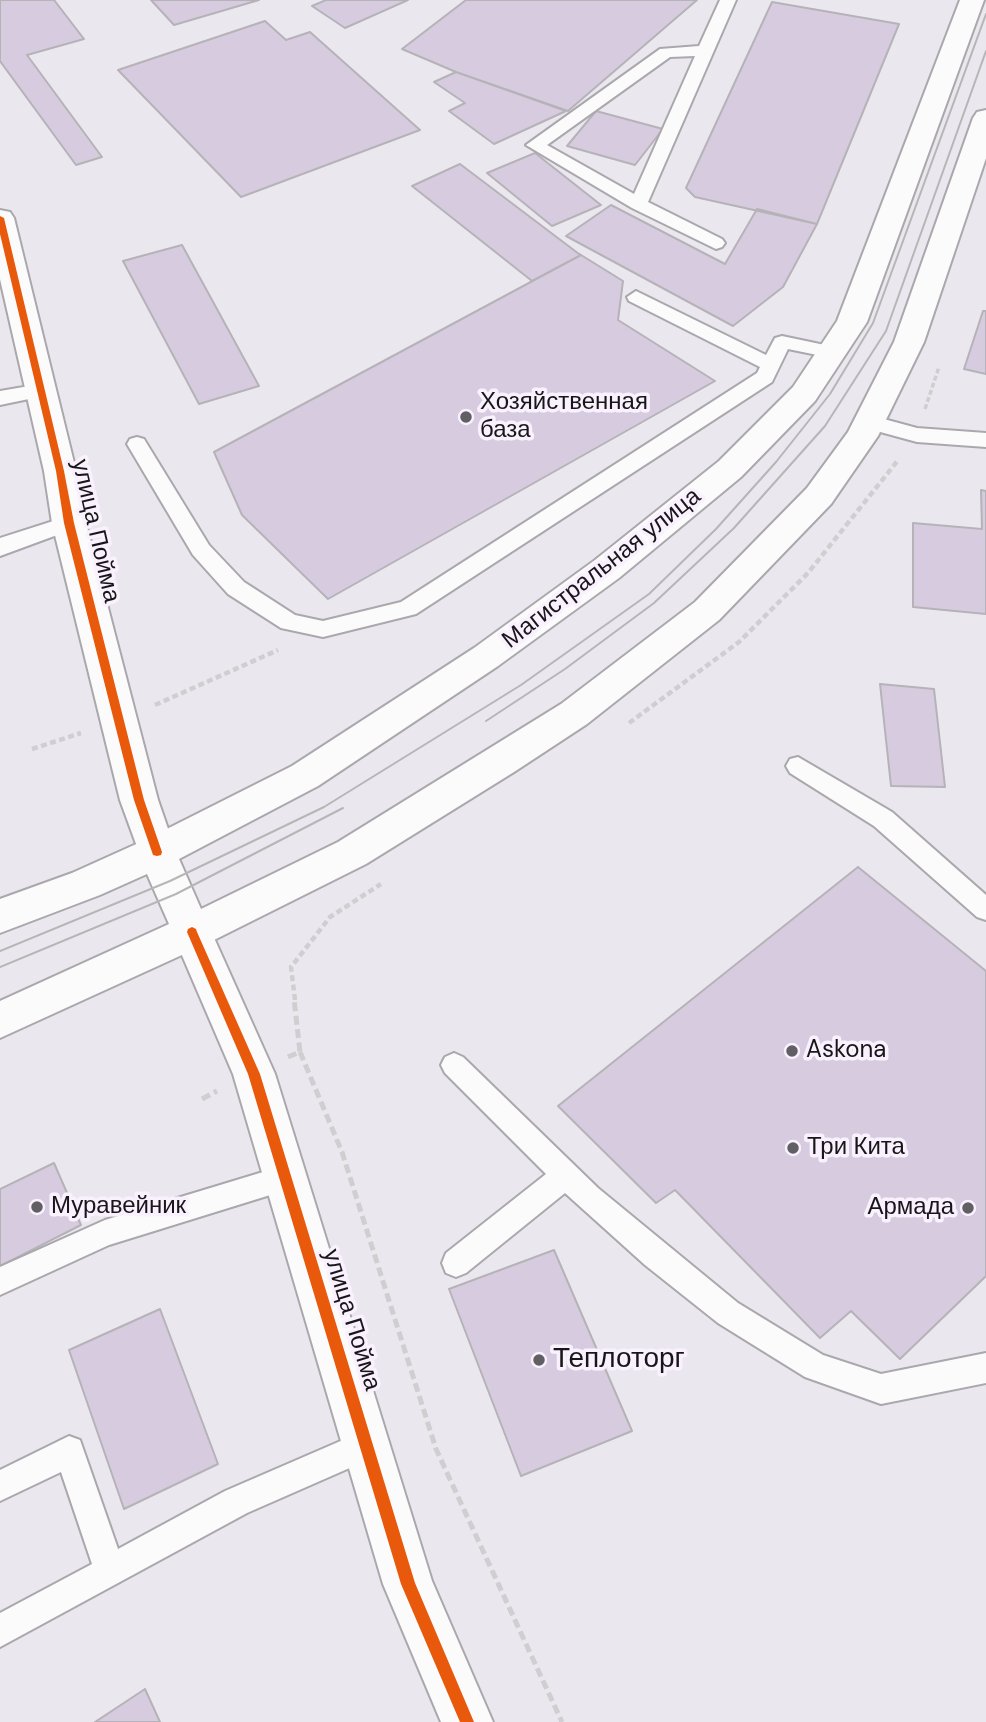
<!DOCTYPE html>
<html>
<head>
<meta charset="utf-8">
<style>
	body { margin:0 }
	canvas { display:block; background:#ebe7ee }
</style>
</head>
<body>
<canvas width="986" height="1722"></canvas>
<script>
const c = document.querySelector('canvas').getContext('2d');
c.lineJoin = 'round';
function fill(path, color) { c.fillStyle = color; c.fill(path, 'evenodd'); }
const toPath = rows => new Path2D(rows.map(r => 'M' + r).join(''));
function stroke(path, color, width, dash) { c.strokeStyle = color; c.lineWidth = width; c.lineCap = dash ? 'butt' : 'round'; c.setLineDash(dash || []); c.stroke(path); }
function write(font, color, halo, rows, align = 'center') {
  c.font = font + ' "DM Sans",sans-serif'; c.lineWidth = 7; c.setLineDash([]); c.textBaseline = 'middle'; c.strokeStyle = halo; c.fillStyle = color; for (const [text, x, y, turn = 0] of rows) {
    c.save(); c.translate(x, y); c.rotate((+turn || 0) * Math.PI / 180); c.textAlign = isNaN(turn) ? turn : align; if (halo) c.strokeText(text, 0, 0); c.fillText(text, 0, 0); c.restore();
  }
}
const building = toPath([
	[0,0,54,0,84,39,27,55,102,157,76,165,0,61,0,0],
	[151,0,259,0,174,25,151,0],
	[326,0,408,0,345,28,312,6,326,0],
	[466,0,697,0,568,111,456,72,402,49,466,0],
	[772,2,899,24,817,224,695,197,686,188,772,2],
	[265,21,286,40,310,32,420,130,241,197,118,70,265,21],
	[456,72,566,111,494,144,449,111,465,103,434,82,456,72],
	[596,111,663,129,635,165,567,146,596,111],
	[535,153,601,205,552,226,487,173,535,153],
	[460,164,579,254,581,255,532,281,412,186,460,164],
	[611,205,725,264,757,209,817,224,783,287,733,326,566,236,611,205],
	[182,245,259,386,199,404,123,261,182,245],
	[581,255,623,281,618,320,715,381,328,599,242,515,214,452,581,255],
	[983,311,986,311,986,374,964,369,983,311],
	[981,490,986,491,986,614,913,607,913,523,982,529,981,490],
	[880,684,934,689,945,787,891,786,880,684],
	[858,867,986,971,986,1276,900,1359,851,1311,820,1338,675,1190,656,1203,558,1106,858,867],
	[54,1163,81,1225,0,1266,0,1189,54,1163],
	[554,1250,632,1431,521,1476,449,1289,554,1250],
	[160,1309,218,1464,124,1509,69,1350,160,1309],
	[145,1689,160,1722,95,1722,145,1689]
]);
fill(building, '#d7cbdf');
stroke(building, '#b6b3b8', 2);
const service = toPath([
	[720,0,736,0,648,202,722,239,725,243,722,247,716,249,632,208,526,145,660,49,699,46,720,0],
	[695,56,634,194,547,145,670,57,695,56],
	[636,291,766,355,775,338,782,336,839,348,842,352,839,356,832,358,788,349,772,382,416,614,408,616,323,637,281,628,228,594,193,555,127,444,130,439,137,437,144,439,209,545,244,582,295,615,323,621,401,602,757,373,760,367,629,301,627,297,636,291],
	[41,384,48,385,51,390,48,395,0,405,0,391,41,384],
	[869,415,917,428,986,433,986,447,917,442,862,427,859,422,862,417,869,415],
	[69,516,76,518,80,523,76,528,0,556,0,538,69,516],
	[798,757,892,812,986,895,986,920,977,917,874,826,790,773,786,766,790,759,798,757],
	[454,1053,463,1057,598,1188,738,1303,823,1355,881,1374,986,1353,986,1383,881,1404,805,1377,718,1323,645,1265,565,1193,466,1273,456,1277,446,1273,442,1263,446,1253,546,1174,445,1073,441,1065,445,1057,454,1053],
	[286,1165,296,1169,300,1178,296,1187,109,1245,0,1295,0,1267,105,1220,286,1165],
	[366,1430,377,1434,381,1445,377,1456,247,1513,0,1647,0,1613,92,1564,61,1472,0,1501,0,1470,69,1436,80,1440,118,1549,225,1491,366,1430]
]);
const tertiary = toPath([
	[0,210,10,212,14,218,76,471,86,523,158,800,176,852,171,863,157,868,143,863,120,800,52,523,44,471,0,279,0,210],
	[192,915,206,920,275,1074,432,1581,493,1722,441,1722,383,1584,233,1074,172,932,178,920,192,915]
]);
const primary = toPath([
	[960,0,984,0,867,322,815,401,741,477,619,578,498,666,318,786,179,859,201,909,338,842,561,704,695,602,807,488,848,432,894,342,973,118,977,112,986,110,986,158,924,342,878,436,831,504,719,620,587,724,514,772,366,864,206,944,0,1038,0,1001,169,924,147,874,100,895,0,933,0,899,72,873,143,841,292,766,474,648,595,560,719,461,793,387,837,321,960,0]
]);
stroke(service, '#aba8ad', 4);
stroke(tertiary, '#aba8ad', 4);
stroke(primary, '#aba8ad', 4);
stroke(toPath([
	[925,409,939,367]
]), '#d0ced0', 3.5, [5, 2.5]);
stroke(toPath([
	[155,705,278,650],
	[629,723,739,642,808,573,899,459],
	[32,749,81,733],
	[295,1000,291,967,330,917,381,884]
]), '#d0ced0', 4.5, [6, 3.5]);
stroke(toPath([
	[300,1052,342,1152,436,1449,562,1722],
	[288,1057,300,1052,294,999],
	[202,1099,217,1091]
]), '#d0ced0', 5, [9, 4.5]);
fill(service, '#fcfbfc');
fill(tertiary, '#fcfbfc');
fill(primary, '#fcfbfc');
stroke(toPath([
	[486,721,565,669,654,603,734,528,825,426,886,331,986,51],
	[0,951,170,881,324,807,521,685,649,594,716,529,776,462,830,394,873,323,986,14],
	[0,967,176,894,343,808]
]), '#b6b6b7', 2);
fill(toPath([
	[0,216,4,218,64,471,74,523,144,800,162,852,161,855,157,856,153,855,152,852,134,800,64,523,56,471,0,234,0,216],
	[192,927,196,929,197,932,260,1074,415,1583,474,1722,460,1722,401,1584,248,1074,187,932,188,929,192,927]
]), '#e8590c');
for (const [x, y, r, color] of [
	[466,417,7,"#625f64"],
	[792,1051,7,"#625f64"],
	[793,1148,7,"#625f64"],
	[37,1207,7,"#625f64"],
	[968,1208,7,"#625f64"],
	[539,1360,7,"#625f64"]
]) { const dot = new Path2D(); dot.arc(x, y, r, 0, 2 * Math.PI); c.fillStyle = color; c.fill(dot); stroke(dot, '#f9f2fe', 2.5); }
write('24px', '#19161a', '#f9f2fe', [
	["Хозяйственная",480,403],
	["база",480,431],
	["Askona",806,1051],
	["Три Кита",807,1148],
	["Муравейник",51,1207],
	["Армада",954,1208,"right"]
], 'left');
write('24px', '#19161a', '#f9f2fe', [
	["улица Пойма",95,531,77],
	["Магистральная улица",602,569,-38],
	["улица Пойма",351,1320,73]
]);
write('28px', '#19161a', '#f9f2fe', [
	["Теплоторг",553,1360]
], 'left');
</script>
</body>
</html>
